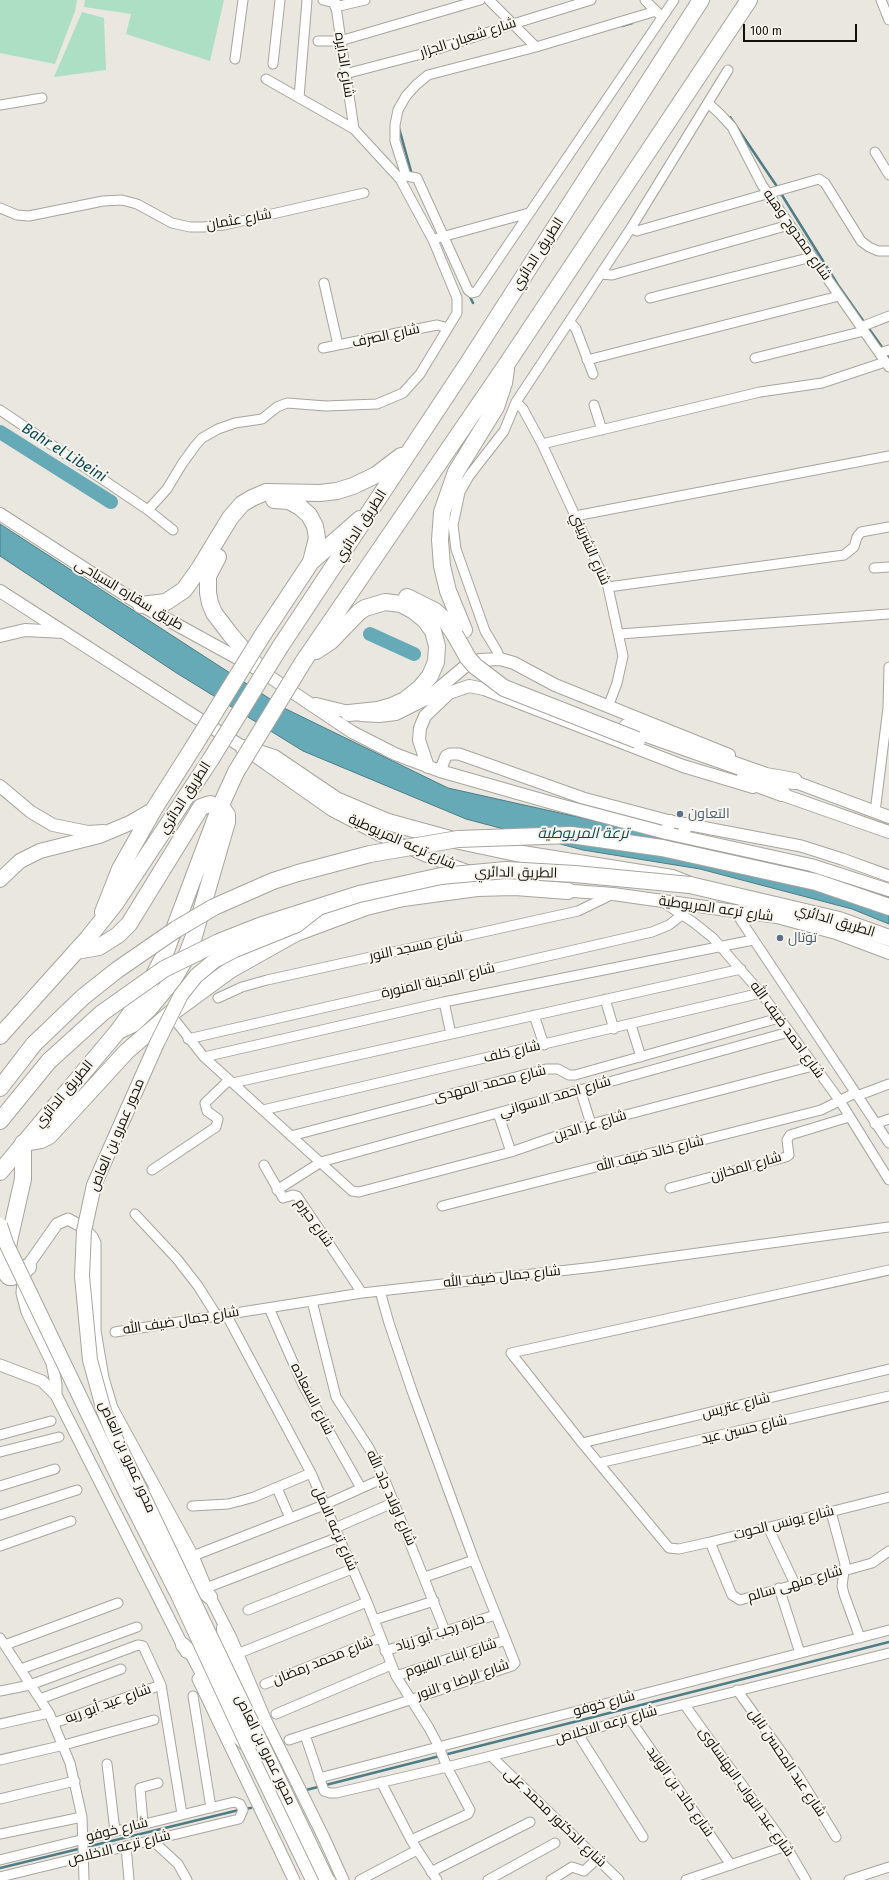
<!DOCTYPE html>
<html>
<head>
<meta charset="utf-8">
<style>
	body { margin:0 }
	#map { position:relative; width:889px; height:1880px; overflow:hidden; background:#eae7e0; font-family:"Fira Sans",sans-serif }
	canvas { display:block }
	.scale { position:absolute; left:743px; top:24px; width:114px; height:18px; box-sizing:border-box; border:2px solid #11100d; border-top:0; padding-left:5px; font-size:12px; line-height:14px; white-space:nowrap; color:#11100d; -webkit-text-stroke:3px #f7f5ed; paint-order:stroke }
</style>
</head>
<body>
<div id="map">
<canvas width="889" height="1880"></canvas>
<div class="scale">100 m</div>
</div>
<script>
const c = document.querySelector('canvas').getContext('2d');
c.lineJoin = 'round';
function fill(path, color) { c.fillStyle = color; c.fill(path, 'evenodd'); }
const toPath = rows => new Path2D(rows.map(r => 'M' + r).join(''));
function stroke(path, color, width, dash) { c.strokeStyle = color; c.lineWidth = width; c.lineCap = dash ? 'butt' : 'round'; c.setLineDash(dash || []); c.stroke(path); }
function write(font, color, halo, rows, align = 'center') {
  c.font = font + ' "Fira Sans",Cairo,sans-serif'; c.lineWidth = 4; c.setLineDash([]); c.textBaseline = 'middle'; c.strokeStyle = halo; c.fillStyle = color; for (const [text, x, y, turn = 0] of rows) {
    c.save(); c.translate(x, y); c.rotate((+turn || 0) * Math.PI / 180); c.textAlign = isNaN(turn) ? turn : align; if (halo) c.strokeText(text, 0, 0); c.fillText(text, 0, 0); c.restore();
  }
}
fill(toPath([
	[0,0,77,0,75,11,55,64,0,53],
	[85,0,224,0,210,61,126,34,131,14,84,7],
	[82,12,104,18,106,70,54,77]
]), '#acdfc4');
const water = toPath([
	[0,524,284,708,448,788,824,872,889,891,889,924,852,909,700,869,583,850,466,819,303,751,175,672,0,556,0,524]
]);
fill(water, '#67aab7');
stroke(water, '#4d7c84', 1);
stroke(toPath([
	[622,26,632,23],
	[730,117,778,188],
	[399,128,412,175],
	[780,192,838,285,864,322],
	[469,295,473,303],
	[867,326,889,357],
	[306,1790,889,1642],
	[244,1809,251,1808],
	[0,1868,239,1810]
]), '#4d7c84', 2.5);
stroke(toPath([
	[0,432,111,502],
	[370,634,414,654]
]), '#67aab7', 14);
const minor = toPath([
	[323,0,335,3],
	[335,0,354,129],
	[489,0,536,47],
	[645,0,659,14],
	[881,0,889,20],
	[335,7,365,0],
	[318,41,340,41,480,0],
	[235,59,243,0],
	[273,64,280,0],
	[345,74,429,52,513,24,591,0],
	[299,98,307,0],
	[708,103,720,114,732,127,762,185,889,367],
	[0,105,42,98],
	[875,152,889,175],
	[406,176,395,141,395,125,398,110,406,96,416,85,428,75,536,47,656,11],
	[400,179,406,176,417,178,468,290,472,293,476,292,674,0],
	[0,208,17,215,29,216,103,201,122,200,137,204,172,223,190,227,203,227,224,225,364,193],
	[631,228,637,231,819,179,825,183,861,241,869,247,878,251,889,251],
	[438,238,529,213],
	[601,274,612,275,789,225],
	[324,283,338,345],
	[650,298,812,257],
	[570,322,576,329,593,374],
	[861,327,889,316],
	[323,348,437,325,448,328],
	[879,353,889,350],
	[755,358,864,331],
	[587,360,839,296],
	[516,402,523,409,542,444,608,587,623,656,617,683,608,707],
	[594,405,602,430],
	[0,410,148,510,173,530],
	[542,444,760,392,822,383,885,362],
	[148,510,167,489,182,464,195,446,202,438,218,429,235,423,262,419,277,407,287,403,326,406,377,404,403,393,420,374,457,313,457,298,433,240,400,179,354,129,266,79],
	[575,516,889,456],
	[874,568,889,567],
	[608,587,844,555,854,547,857,537,861,532,889,527],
	[620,634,889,614],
	[500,659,497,651,485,631,456,549,453,525,460,492,469,476,504,431,516,402,631,228,728,70],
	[875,812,888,708,889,667],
	[664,903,693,922,713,938,761,993,840,1101,889,1180],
	[734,910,889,1143],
	[218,998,242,987,267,980,578,911,613,894],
	[605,999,614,1029],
	[444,1002,451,1034],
	[170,1014,204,1057,352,1191,359,1192,511,1152,591,1124,813,1066],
	[534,1015,544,1045],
	[631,1025,641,1057],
	[188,1039,652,932,669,925,683,914],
	[204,1057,444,1002,753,940],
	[233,1083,741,969],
	[580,1089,591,1124],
	[857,1096,889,1084],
	[263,1110,761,993],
	[498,1113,511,1152],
	[875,1124,889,1119],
	[291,1136,546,1069,558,1069,569,1075,575,1075,779,1018],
	[264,1165,283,1198,293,1195,297,1196,362,1293],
	[152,1170,216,1127,218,1119,207,1111,205,1103,229,1080],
	[670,1188,786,1157,789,1155,787,1140,790,1135,849,1117],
	[277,1190,321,1162,789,1032],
	[442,1206,821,1110,855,1093],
	[135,1214,177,1259,198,1286,217,1316],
	[889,1270,511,1353,582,1443,669,1548,679,1549,710,1542,889,1497],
	[312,1301,336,1397,369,1448,384,1478,445,1631],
	[269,1308,303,1385,361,1488],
	[226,1314,311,1473,367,1602,396,1676,429,1728,439,1747,447,1767,470,1810,468,1814,411,1840],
	[115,1332,362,1293,595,1267,889,1227],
	[0,1435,51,1421],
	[582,1443,889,1369],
	[0,1452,59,1437],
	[599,1463,889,1396],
	[0,1486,55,1469],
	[277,1488,290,1518],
	[192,1506,228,1504,240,1501,254,1497,311,1473],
	[831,1512,845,1564,842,1586,844,1594,860,1638],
	[0,1515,77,1490],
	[768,1527,795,1584],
	[335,1528,395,1502],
	[710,1542,732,1595,740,1600,872,1563,889,1551],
	[0,1546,71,1521],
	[193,1556,324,1505,384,1478],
	[425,1577,474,1560],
	[206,1588,339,1537],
	[779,1588,800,1653],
	[248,1610,352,1569],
	[374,1620,434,1601],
	[0,1638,49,1713,70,1763,82,1817,84,1880],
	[5,1645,118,1603],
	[385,1651,495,1615],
	[237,1654,367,1602],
	[21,1669,137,1627],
	[396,1676,506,1640],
	[265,1684,380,1638],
	[737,1690,798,1775,836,1837],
	[0,1691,30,1685,138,1645,143,1646,161,1685,182,1814],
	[193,1696,211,1808],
	[40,1699,121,1669],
	[684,1704,786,1846,806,1880],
	[276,1714,391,1665],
	[629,1718,731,1865],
	[54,1723,161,1685],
	[0,1724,49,1713],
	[578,1734,643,1837],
	[305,1735,324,1791,330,1793,336,1793,447,1767,578,1734,629,1718,889,1653],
	[289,1740,512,1666,515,1663,474,1560,412,1391,389,1323,380,1291],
	[491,1756,619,1880],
	[0,1760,64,1745,154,1720],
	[107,1764,115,1831],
	[319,1778,889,1630],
	[381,1782,411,1840,437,1880],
	[0,1799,75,1781],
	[143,1823,140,1788,158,1783],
	[0,1834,82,1817],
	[152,1840,178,1864,187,1880],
	[126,1846,129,1880],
	[0,1860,234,1802,240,1804,243,1810,239,1819,0,1877],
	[431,1872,530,1822],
	[360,1880,417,1850],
	[488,1880,555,1843],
	[551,1880,572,1867,584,1871,597,1859],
	[686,1880,786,1846],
	[849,1880,889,1867]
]);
const tertiary = toPath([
	[440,771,446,756,450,754,459,754,583,798,670,821,801,846,842,859,889,876],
	[0,1365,42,1381,56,1395,186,1652],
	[56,1395,56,1384,52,1363,27,1312,22,1293,23,1280,31,1261,57,1224,68,1219,84,1228,92,1237,95,1243,95,1331,103,1378,112,1408,193,1556,210,1597,231,1638,265,1719,324,1838,343,1880],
	[198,1679,294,1880]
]);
const secondary = toPath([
	[0,514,141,605,261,671,352,732,395,754,440,771,556,804,666,833,811,865,889,890],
	[0,591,244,748,332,810,378,834,427,856,470,872,514,883],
	[0,636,25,630,64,632],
	[316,704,361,715,379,716,396,714,426,699,468,664,480,660,500,659,514,663,555,685,729,755],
	[428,767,419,740,420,728,425,716,449,693,469,686,484,689,683,766,753,787],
	[787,779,889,817],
	[0,786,31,812,53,825,88,832,103,831],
	[775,792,889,832],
	[666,833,670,821],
	[683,836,686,824],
	[560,890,613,894,777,917,836,933,889,953]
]);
const primary = toPath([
	[0,880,20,861,40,851,99,836,130,823,154,809],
	[142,1491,157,1507,198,1586,210,1597],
	[224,1628,225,1640,261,1733],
	[183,1645,193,1655,229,1723,238,1736,248,1746,313,1880]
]);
const motorway = toPath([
	[274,500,289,501,300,507,309,515,315,526,317,538,311,562],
	[218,557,208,576,208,593,210,603,214,613,230,634,261,671],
	[407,597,435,611,445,620,455,635],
	[141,605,166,602,184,590,199,569,230,518,242,504,252,498,266,492,320,493,337,491,353,486,376,475,401,456],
	[464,630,448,591,442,566,440,540,442,512,456,472,496,407,504,383,506,369],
	[262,636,311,562,360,519],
	[280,647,466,366,701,0],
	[316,651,331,641,359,612,365,608,385,602,401,604,414,611,425,620,433,631,437,646,436,662,430,676,420,688,405,700,392,706,378,710,349,713],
	[303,662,506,365,749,0],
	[627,727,766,776,794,781],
	[244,748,274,758,336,800,388,822,450,839,516,853,672,878,690,885,839,920,889,938],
	[744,779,782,793],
	[662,848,816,882,889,907],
	[103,912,120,869,154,809,194,746],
	[76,951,99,947,118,935,129,924,201,807,210,804,223,809,227,815,227,822,194,936,185,959,173,980,149,1009,133,1024,118,1031],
	[0,1036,88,938,115,904,211,759],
	[0,1088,34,1044],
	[0,1121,49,1061],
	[0,1172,118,1031,143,996,164,956,220,807,236,772],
	[28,1267,12,1277,9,1277,5,1272,9,1241,23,1179,23,1143,41,1140,49,1136,127,1051,170,1014,230,970,296,933,366,907,403,898,477,888,515,887,568,891]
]);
stroke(minor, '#a7a59d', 11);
stroke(tertiary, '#a7a59d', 13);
stroke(secondary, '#a7a59d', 14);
stroke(primary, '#a7a59d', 16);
stroke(motorway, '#a7a59d', 18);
stroke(minor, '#fff', 9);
stroke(tertiary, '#fff', 11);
stroke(secondary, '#fff', 12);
stroke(primary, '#fff', 14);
stroke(motorway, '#fff', 16);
const primaryBridge = toPath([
	[320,907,297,925,235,950,214,961,196,976,181,995,157,1043,94,1185,84,1231,82,1276,90,1360,104,1411,113,1433,327,1880],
	[0,1225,6,1243,126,1493,178,1595,248,1746]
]);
const motorwayBridge = toPath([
	[455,635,468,658,475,666,504,688,637,740],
	[194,746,262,636],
	[211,759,280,647],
	[236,772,303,662],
	[34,1044,83,997,117,970,175,930,214,907,273,881,298,873,370,854,458,839,571,835,662,848],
	[49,1061,102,1013,164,969,219,942,265,924,359,894,441,876,506,870,575,874,690,885]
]);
stroke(primaryBridge, '#a7a59d', 16, []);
stroke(motorwayBridge, '#a7a59d', 18, []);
stroke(primaryBridge, '#fff', 14);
stroke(motorwayBridge, '#fff', 16);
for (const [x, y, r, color] of [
	[680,814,4,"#5c6f8a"],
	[780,938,4,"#5c6f8a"]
]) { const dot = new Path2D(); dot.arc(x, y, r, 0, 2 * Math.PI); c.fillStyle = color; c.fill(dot); stroke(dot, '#f7f5ed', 1.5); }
write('14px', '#11100d', '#f7f5ed', [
	["شارع شعبان الجزار",468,38,-18],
	["شارع الدايره",344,65,81],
	["شارع عثمان",239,220,-10],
	["شارع ممدوح وهبه",797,235,55],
	["الطريق الدائري",538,254,-57],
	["شارع الصرف",386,336,-12],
	["الطريق الدائري",361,526,-57],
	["شارع الشربيني",590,549,66],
	["طريق سقاره السياحى",129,595,31],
	["الطريق الدائري",185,798,-57],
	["شارع ترعه المريوطية",402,842,24],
	["الطريق الدائري",516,873,1],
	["شارع ترعه المريوطية",716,909,8],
	["الطريق الدائري",835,921,17],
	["شارع مسجد النور",416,947,-12],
	["شارع المدينة المنورة",438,981,-13],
	["شارع احمد ضيف الله",787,1030,54],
	["شارع خلف",512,1052,-13],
	["شارع محمد المهدى",490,1084,-14],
	["الطريق الدائري",64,1094,-50],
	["شارع احمد الاسواني",555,1097,-16],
	["شارع عز الدين",590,1126,-17],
	["محور عمرو بن العاص",117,1135,-67],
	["شارع خالد ضيف الله",650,1154,-14],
	["شارع المخازن",746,1167,-16],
	["شارع حيرم",314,1223,55],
	["شارع جمال ضيف الله",502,1277,-6],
	["شارع جمال ضيف الله",181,1321,-9],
	["شارع السعاده",312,1399,63],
	["شارع عتريس",736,1406,-14],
	["شارع حسين عيد",744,1430,-13],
	["محور عمرو بن العاص",127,1457,66],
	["شارع اولاد جاد الله",391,1498,66],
	["شارع يونس الحوت",784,1523,-14],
	["شارع ترعه الامل",335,1529,66],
	["شارع منهى سالم",795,1584,-16],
	["حارة رجب أبو زياد",440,1633,-18],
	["شارع ابناء الفيوم",451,1658,-18],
	["شارع محمد رمضان",323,1661,-22],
	["شارع الرضا و النور",463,1680,-19],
	["شارع عيد أبو ريه",108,1704,-20],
	["شارع خوفو",604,1704,-15],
	["شارع ترعه الاخلاص",606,1725,-16],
	["محور عمرو بن العاص",265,1750,64],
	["شارع عبد المحسن نايل",787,1763,56],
	["شارع خالد بن الوليد",680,1792,55],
	["شارع عبد التواب البهنساوى",746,1792,55],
	["شارع الدكتور محمد على",555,1818,44],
	["شارع خوفو",117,1830,-14],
	["شارع ترعه الاخلاص",119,1848,-14]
]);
write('14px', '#4e5e75', '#f7f5ed', [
	["التعاون",688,814],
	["توتال",788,938]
], 'left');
write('italic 15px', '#0b4953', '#f7f5ed', [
	["Bahr el Libeini",64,453,32],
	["ترعة المريوطية",583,834]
]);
</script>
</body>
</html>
